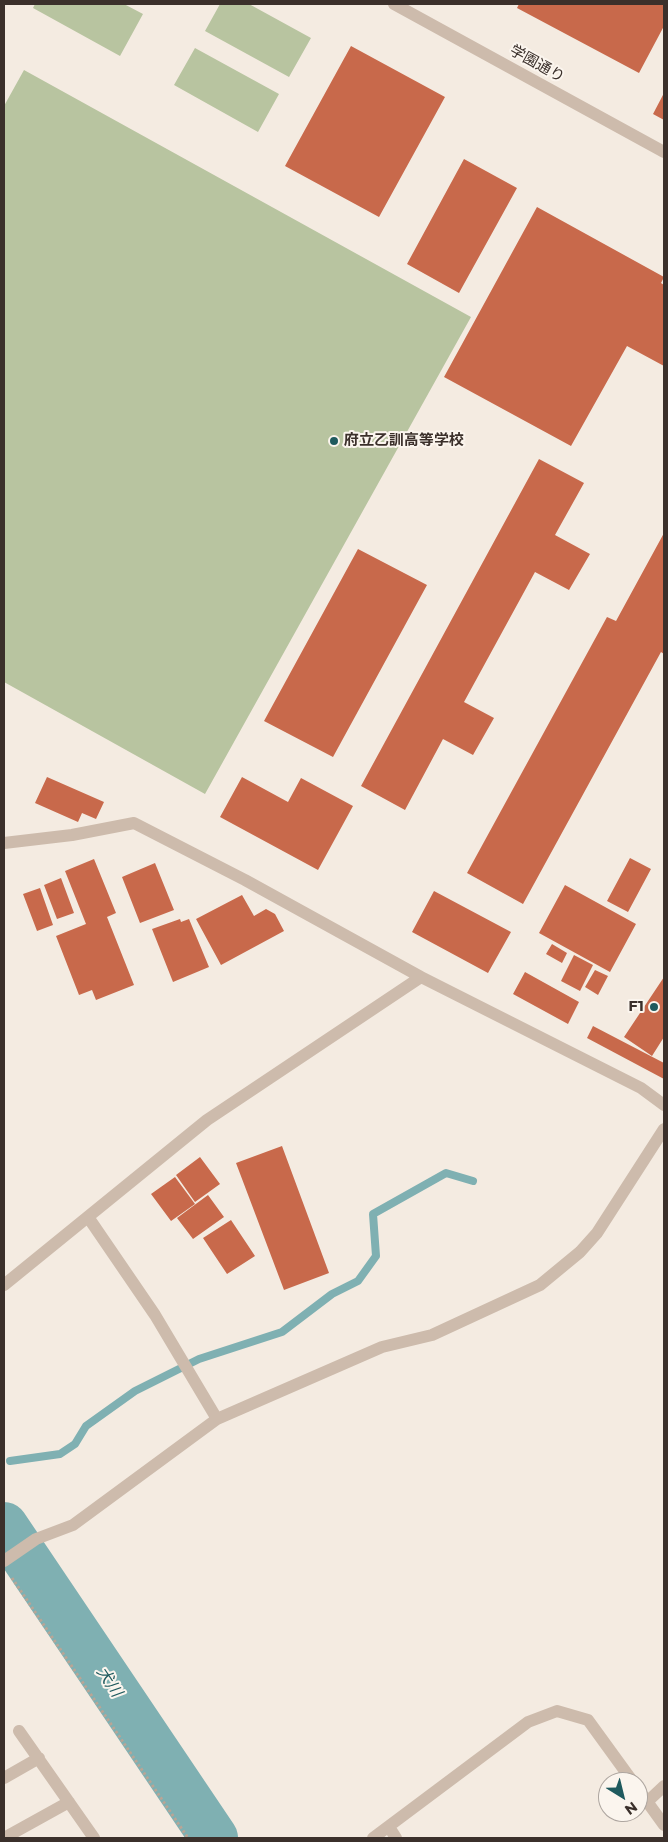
<!DOCTYPE html>
<html>
<head>
<meta charset="utf-8">
<style>
	body { margin:0 }
	#map { position:relative; width:668px; height:1842px; overflow:hidden; background:#f4ebe1; font-family:Montserrat,sans-serif }
	canvas { display:block }
	.frame { position:absolute; inset:0; border:5px solid #3b302b; pointer-events:none }
	.north { position:absolute; left:598px; top:1772px; width:50px; height:50px; box-sizing:border-box; background:#fbf5ee; border:1px solid #aea6a0; border-radius:50%; rotate:144deg; font-size:14px; font-weight:700; line-height:20px; text-align:center; color:#3b302b }
	.north::after { content:''; display:block; margin:auto; width:18px; height:22px; background:#1f5a5e; clip-path:polygon(50% 0,100% 100%,50% 72%,0 100%) }
</style>
</head>
<body>
<div id="map">
<canvas width="668" height="1842"></canvas>
<div class="frame"></div>
<div class="north">N</div>
</div>
<script>
const c = document.querySelector('canvas').getContext('2d');
c.lineJoin = 'round';
function fill(path, color) { c.fillStyle = color; c.fill(path, 'evenodd'); }
const toPath = rows => new Path2D(rows.map(r => 'M' + r).join(''));
function stroke(path, color, width, dash) { c.strokeStyle = color; c.lineWidth = width; c.lineCap = dash ? 'butt' : 'round'; c.setLineDash(dash || []); c.stroke(path); }
function write(font, color, halo, rows, align = 'center') {
  c.font = font + ' Montserrat,"Noto Sans JP",sans-serif'; c.lineWidth = 4; c.setLineDash([]); c.textBaseline = 'middle'; c.strokeStyle = halo; c.fillStyle = color; for (const [text, x, y, turn = 0] of rows) {
    c.save(); c.translate(x, y); c.rotate((+turn || 0) * Math.PI / 180); c.textAlign = isNaN(turn) ? turn : align; if (halo) c.strokeText(text, 0, 0); c.fillText(text, 0, 0); c.restore();
  }
}
fill(toPath([
	[35,4,124,4,143,14,120,56,33,8],
	[220,4,249,4,311,38,289,77,205,31],
	[195,48,279,94,258,132,174,85],
	[24,70,471,317,205,794,4,682,4,106]
]), '#b8c4a0');
stroke(toPath([
	[10,1461,60,1454,75,1444,86,1426,135,1391,199,1359,282,1332,332,1294,358,1281,376,1256,373,1214,446,1173,473,1181]
]), '#7fb0b2', 8);
stroke(toPath([
	[4,1526,214,1838]
]), '#7fb0b2', 48);
fill(toPath([
	[519,4,664,4,664,26,639,73,517,8],
	[351,46,445,97,379,217,285,166],
	[664,93,664,120,653,114],
	[464,159,517,188,459,293,407,264],
	[537,207,664,277,661,283,664,285,664,366,627,346,571,446,444,377],
	[539,459,584,483,555,535,590,554,569,590,535,572,464,702,494,718,473,755,443,739,405,810,361,786],
	[664,533,664,654,661,652,523,904,467,873,607,617,616,621],
	[358,549,427,585,333,757,264,721],
	[47,777,104,802,96,819,82,813,78,822,35,803],
	[242,777,288,802,301,778,353,806,318,870,220,817],
	[630,858,651,869,628,912,607,901],
	[94,859,116,913,107,917,134,985,96,1000,92,990,79,995,56,936,86,924,65,871],
	[155,863,174,910,140,923,122,877],
	[61,878,74,913,57,919,44,885],
	[565,885,636,924,610,972,539,933],
	[40,888,53,925,37,931,23,894],
	[434,891,511,932,488,973,412,932],
	[242,895,254,916,266,909,275,914,284,931,221,965,196,919],
	[180,919,181,922,189,919,209,967,173,982,152,929],
	[552,944,567,953,562,963,546,954],
	[574,955,593,965,580,991,561,981],
	[595,970,608,976,598,995,585,987],
	[525,972,579,1002,568,1024,513,994],
	[664,977,664,1037,652,1056,624,1037],
	[593,1026,664,1063,664,1079,587,1038],
	[282,1146,329,1273,284,1290,236,1163],
	[200,1157,220,1184,195,1202,176,1175],
	[175,1177,195,1204,171,1221,151,1194],
	[208,1195,224,1217,193,1239,177,1218],
	[231,1220,255,1256,227,1274,203,1238]
]), '#c8694b');
stroke(toPath([
	[12,1578,188,1838]
]), '#b9a596', 3, [2.5, 2.5]);
stroke(toPath([
	[4,843,72,835,134,823,245,880,421,977,641,1088,664,1105],
	[88,1217,155,1315,217,1419],
	[4,1285,207,1120,421,977],
	[4,1561,36,1539,73,1525,217,1419,382,1347,432,1335,540,1285,580,1252,597,1233,664,1129],
	[19,1731,94,1838],
	[4,1778,39,1758],
	[638,1789,664,1825],
	[647,1802,664,1786],
	[389,1827,396,1838],
	[4,1838,69,1802],
	[373,1838,528,1722,557,1711,588,1720,633,1782]
]), '#cdbbac', 12);
stroke(toPath([
	[394,4,664,152]
]), '#cdbbac', 12);
for (const [x, y, r, color] of [
	[334,441,5,"#1f5a5e"],
	[654,1007,5,"#1f5a5e"]
]) { const dot = new Path2D(); dot.arc(x, y, r, 0, 2 * Math.PI); c.fillStyle = color; c.fill(dot); stroke(dot, '#fbf5ee', 2); }
write('15px', '#3b302b', '#fbf5ee', [
	["学園通り",537,64,29]
]);
write('bold 15px', '#3b302b', '#fbf5ee', [
	["府立乙訓高等学校",344,441],
	["F1",644,1007,"right"]
], 'left');
write('italic 16px', '#1f5a5e', '#fbf5ee', [
	["犬川",109,1682,56]
]);
</script>
</body>
</html>
